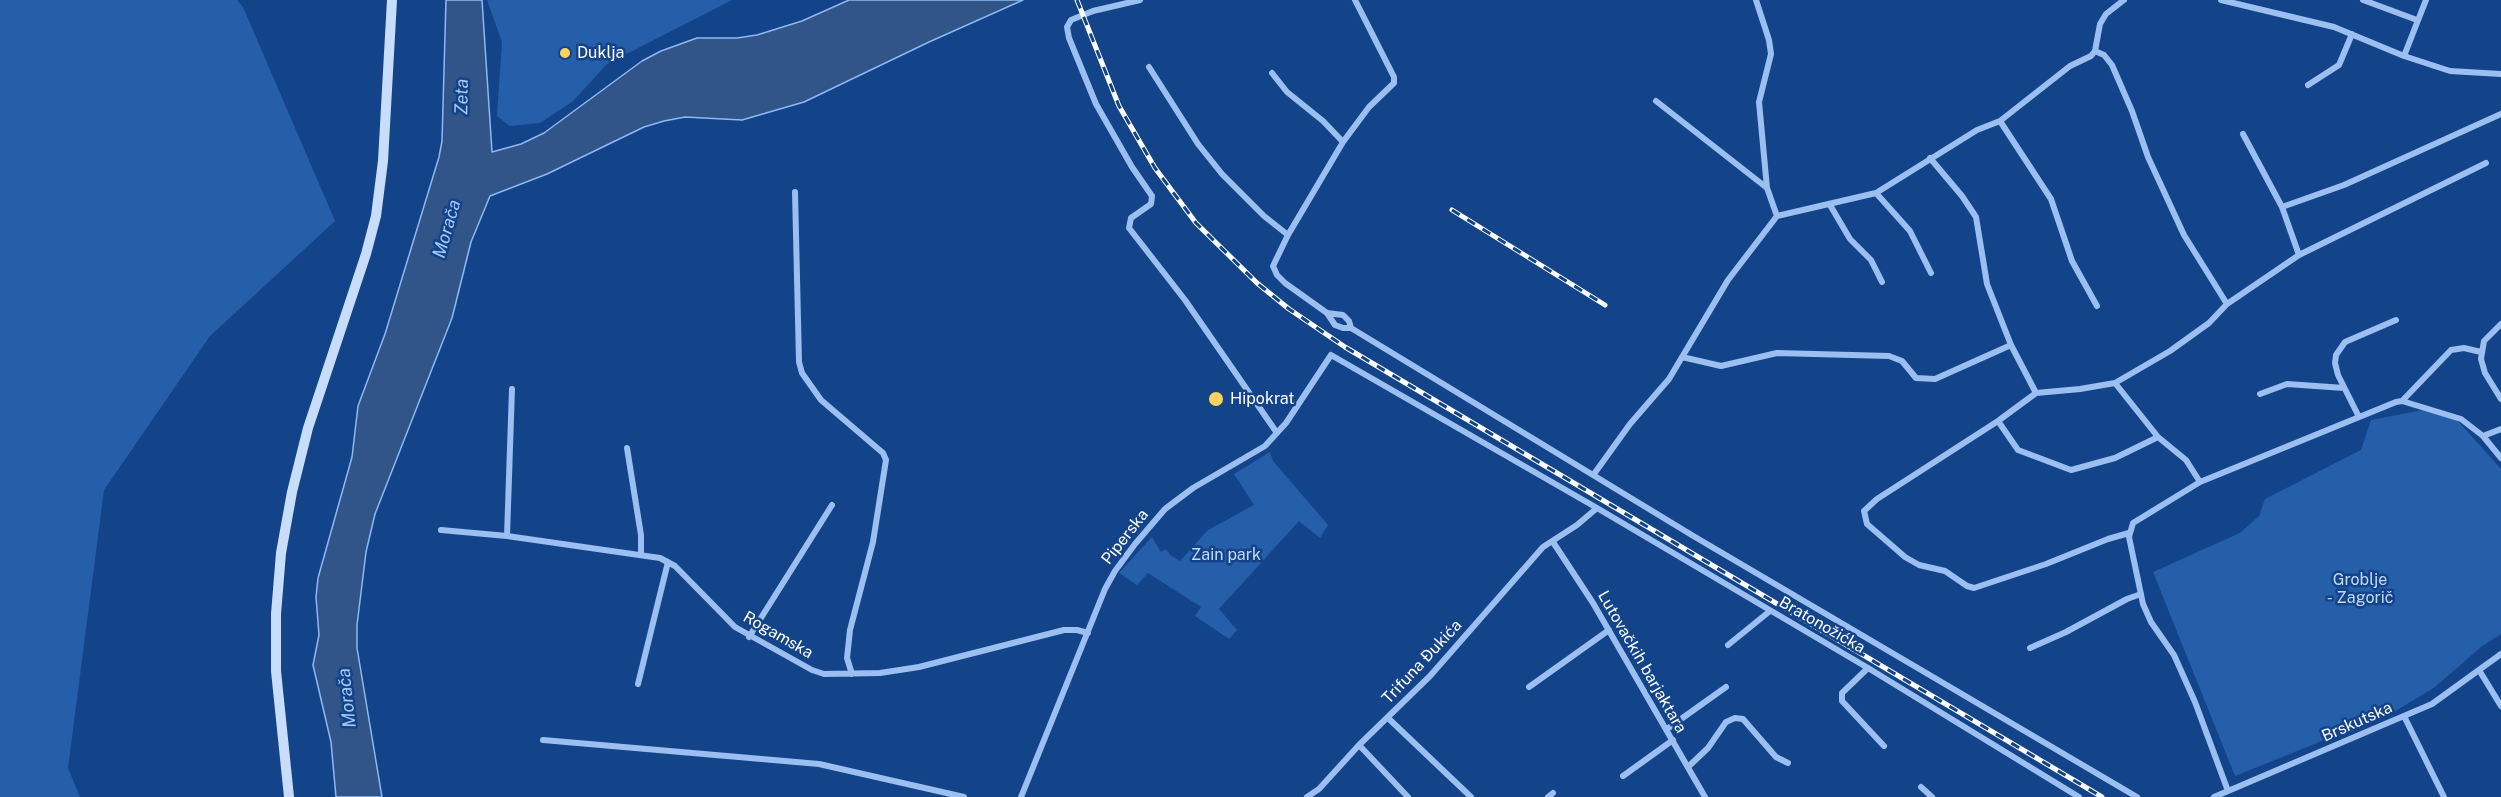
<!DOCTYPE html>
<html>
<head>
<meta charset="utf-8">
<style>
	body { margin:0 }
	canvas { display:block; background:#13448a }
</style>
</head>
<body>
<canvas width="2501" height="797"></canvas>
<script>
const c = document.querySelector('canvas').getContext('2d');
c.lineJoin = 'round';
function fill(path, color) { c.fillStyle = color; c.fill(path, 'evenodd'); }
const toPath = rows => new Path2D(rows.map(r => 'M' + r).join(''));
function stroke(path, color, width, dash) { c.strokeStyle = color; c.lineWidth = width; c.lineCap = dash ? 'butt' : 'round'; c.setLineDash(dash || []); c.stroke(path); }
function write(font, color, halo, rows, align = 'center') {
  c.font = font + ' "Public Sans",sans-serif'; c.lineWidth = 5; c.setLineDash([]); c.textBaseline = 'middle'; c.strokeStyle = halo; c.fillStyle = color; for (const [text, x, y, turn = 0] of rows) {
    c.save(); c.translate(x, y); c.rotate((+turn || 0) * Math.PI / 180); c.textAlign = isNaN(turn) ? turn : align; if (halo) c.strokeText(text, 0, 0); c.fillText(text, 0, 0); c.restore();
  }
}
fill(toPath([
	[0,0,237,0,243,7,335,221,210,336,104,490,68,768,80,797,0,797],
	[487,0,732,0,607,64,573,101,540,123,510,126,497,116,502,42],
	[2423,410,2457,420,2501,469,2501,634,2481,647,2435,687,2394,712,2235,776,2153,572,2240,533,2259,516,2265,499,2361,450,2371,420],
	[1270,452,1273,461,1328,525,1320,538,1299,521,1219,609,1237,630,1229,639,1195,616,1201,607,1148,573,1137,585,1119,573,1152,537,1161,552,1166,549,1170,555,1180,561,1208,530,1254,505,1234,474]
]), '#255ea9');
const water = toPath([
	[446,0,482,0,492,152,521,144,544,133,642,61,661,51,697,38,737,38,757,35,802,21,849,0,1023,0,929,42,804,102,742,120,685,117,664,121,644,127,547,174,490,196,471,242,452,318,375,514,366,552,357,625,357,648,382,797,336,797,331,742,313,665,319,635,316,597,318,578,352,457,358,406,385,334,439,157,442,141,446,0]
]);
fill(water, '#315589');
stroke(water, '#8cb9f3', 1.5);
stroke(toPath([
	[1140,0,1093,11,1071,20,1067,27,1069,38,1096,104,1132,167,1152,196,1151,204,1131,218,1129,228,1185,300,1277,433],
	[1355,0,1394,77,1394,83,1369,107,1343,142,1288,235,1273,266,1277,275,1285,283,1327,313,1343,315,1349,321,1351,328,1695,537,2137,797],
	[1756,0,1769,40,1771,54,1759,102,1767,188,1777,216],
	[2221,0,2334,27,2404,56,2450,71,2501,74],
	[2363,0,2417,20],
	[2095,51,2104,55,2112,65,2132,111,2148,157,2184,235,2227,304],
	[2404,56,2426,0],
	[1149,67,1198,144,1222,174,1264,216,1288,235],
	[1272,73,1287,92,1323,121,1343,142],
	[2308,85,2339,65,2352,34],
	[1656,101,1767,188],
	[2000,121,2051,199,2072,261,2097,306],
	[2243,134,2282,207,2299,255],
	[1930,158,1962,196,1976,217,1987,284,2011,345,2036,393],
	[795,192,799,362,802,373,821,400,883,453,886,460,873,542,850,630,847,658,852,674],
	[1876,193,1910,231,1931,273],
	[1830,205,1850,239,1871,260,1882,282],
	[2282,207,2344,185,2501,114],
	[1327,313,1335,325,1343,328,1351,328],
	[2501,324,2484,341,2481,359,2485,373,2501,399],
	[1682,357,1721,366,1777,353,1889,356,1902,361,1916,378,1935,379,2011,345],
	[2115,383,2158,437,2186,460,2200,482],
	[2260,394,2287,384,2344,388],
	[2402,401,2451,350,2464,348,2481,352],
	[2359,417,2338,375,2335,363,2336,355,2345,342,2396,320],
	[1998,421,2018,450,2071,470,2115,458,2158,437],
	[2483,436,2501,429],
	[627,448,641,535,641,554],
	[1594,474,1630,424,1669,379,1728,280,1777,216,1876,193,1977,130,2000,121,2070,66,2091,56,2095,51,2100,24,2106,14,2124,0],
	[441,530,507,536,660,558,675,566,735,627,812,670,824,674,880,673,919,667,1064,630,1077,630,1088,633],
	[2129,533,2108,539,2046,564,1974,588,1967,586,1945,571,1919,565,1905,557,1867,524,1864,511,1877,499,1998,421,2036,393,2080,389,2115,383,2170,351,2209,323,2227,304,2299,255,2486,163],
	[507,536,512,389],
	[1553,542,1593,603,1705,797],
	[749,637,832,505],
	[1728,645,1770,611],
	[2030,648,2066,632,2127,599,2141,594],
	[1868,668,1842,693,1842,701,1884,746],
	[2479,670,2501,706],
	[638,684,668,562],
	[1529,687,1609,630],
	[2404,716,2444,797],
	[1388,718,1471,797],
	[1667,729,1726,687],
	[543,740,819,764,964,797],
	[1359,745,1408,797],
	[1688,767,1708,748,1726,722,1735,718,1743,719,1776,757,1788,763],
	[1623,776,1673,740],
	[1921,787,1932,797],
	[2228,791,2195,702,2174,655,2151,622,2143,604,2129,537,2133,523,2200,482,2396,402,2402,401,2461,419,2483,436,2501,458],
	[1021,797,1105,589,1115,571,1135,544,1165,509,1193,488,1265,446,1286,423,1331,355,1597,508],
	[1307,797,1319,789,1359,745,1430,676,1543,547,1577,525,1597,508,1868,668,2079,797],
	[1548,797,1553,793],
	[2214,797,2432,704,2501,654]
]), '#9abff0', 6);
stroke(toPath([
	[289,797,276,671,276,614,281,553,292,492,308,428,366,254,376,216,383,161,392,0]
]), '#c8ddfb', 10);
const rail = toPath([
	[1077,0,1119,106,1155,168,1196,223,1257,283,1289,309,1345,347,2102,797],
	[1452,210,1605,305]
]);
stroke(rail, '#fff', 5);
stroke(rail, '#13448a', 3, [9]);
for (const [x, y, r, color] of [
	[565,53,6,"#ffd359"],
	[1216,399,8,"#ffd359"]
]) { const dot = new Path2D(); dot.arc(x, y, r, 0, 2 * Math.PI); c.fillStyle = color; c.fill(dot); stroke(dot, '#13448a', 2); }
write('16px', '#fff', '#13448a', [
	["Duklja",577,53],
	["Hipokrat",1230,399]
], 'left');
write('16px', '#fff', '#13448a', [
	["Piperska",1125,537,-52],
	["Bratonožićka",1822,625,30],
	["Rogamska",778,635,30],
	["Trifuna Đukića",1422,662,-47],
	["Lutovačkih barjaktara",1642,662,60],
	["Brskutska",2357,722,-24]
]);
write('16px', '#c1dafc', '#13448a', [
	["Zain park",1226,555],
	["Groblje",2360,580],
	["- Zagorič",2360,598]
]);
write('italic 18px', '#a6c9f7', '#13448a', [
	["Zeta",462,97,-89],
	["Morača",447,229,-74],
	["Morača",347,698,-96]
]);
</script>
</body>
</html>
